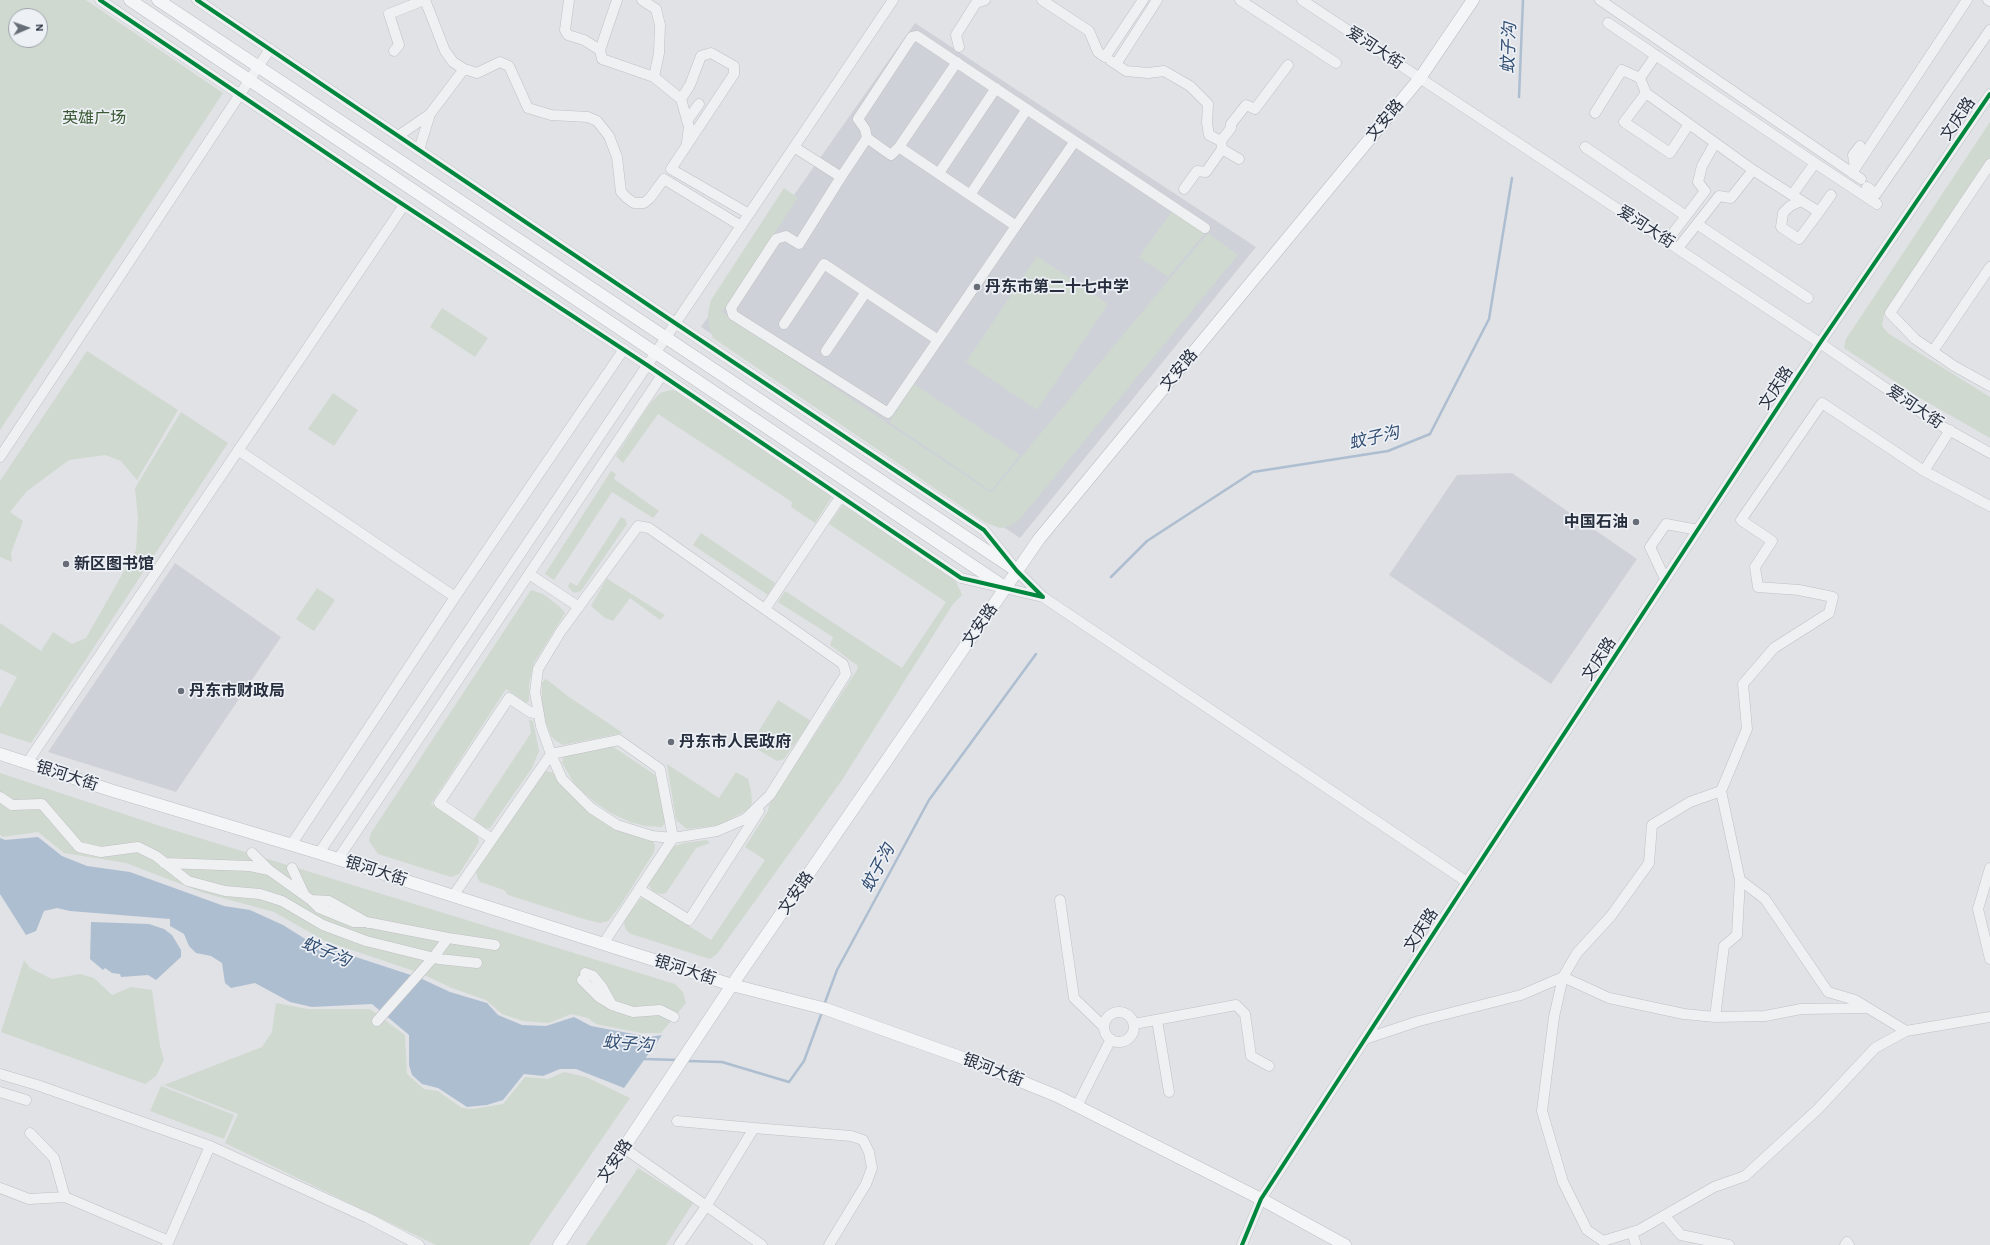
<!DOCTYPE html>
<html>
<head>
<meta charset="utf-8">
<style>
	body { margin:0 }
	#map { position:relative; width:1990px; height:1245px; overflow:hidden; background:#e0e2e5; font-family:"Alegreya Sans",sans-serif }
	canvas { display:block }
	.north { position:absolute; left:8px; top:8px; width:40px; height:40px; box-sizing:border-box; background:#edf0f5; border:1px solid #9ea3ac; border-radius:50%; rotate:88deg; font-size:11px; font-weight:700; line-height:16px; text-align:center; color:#272f3e }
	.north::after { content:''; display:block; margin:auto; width:14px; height:18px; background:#686e78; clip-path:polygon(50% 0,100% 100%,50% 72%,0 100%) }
</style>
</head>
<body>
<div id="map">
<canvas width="1990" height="1245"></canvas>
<div class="north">N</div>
</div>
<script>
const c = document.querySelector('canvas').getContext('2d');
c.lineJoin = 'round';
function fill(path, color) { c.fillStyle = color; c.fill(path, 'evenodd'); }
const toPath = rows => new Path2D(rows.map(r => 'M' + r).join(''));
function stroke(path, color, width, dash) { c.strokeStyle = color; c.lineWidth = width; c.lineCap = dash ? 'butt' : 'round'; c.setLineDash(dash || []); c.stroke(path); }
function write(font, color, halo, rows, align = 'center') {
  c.font = font + ' "Alegreya Sans","Noto Sans SC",sans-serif'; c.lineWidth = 3.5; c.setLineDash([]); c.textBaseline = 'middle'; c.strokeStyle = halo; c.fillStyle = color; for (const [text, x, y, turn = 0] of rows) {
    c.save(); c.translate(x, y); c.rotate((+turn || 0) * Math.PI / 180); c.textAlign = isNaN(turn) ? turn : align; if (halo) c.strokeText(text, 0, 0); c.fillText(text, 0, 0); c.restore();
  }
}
fill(toPath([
	[915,23,1256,247,1020,538,701,327],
	[1512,473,1637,559,1551,684,1389,575,1457,475],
	[175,563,281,637,176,792,48,752]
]), '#ced1d8');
fill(toPath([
	[0,0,86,0,223,93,0,430],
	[16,16,40,16,40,40,16,40],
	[1990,122,1990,157,1884,314,1882,326,1889,334,1990,397,1990,438,1920,398,1844,348,1846,339],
	[784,188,798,198,722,312,991,493,1208,233,1238,255,1019,520,1010,526,1000,528,986,523,713,338,709,326,708,313,711,300],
	[1172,211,1205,233,1168,277,1139,257],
	[1037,256,1108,304,1037,410,966,362],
	[442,308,488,338,475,357,430,327],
	[87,351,178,410,137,480,121,461,105,455,69,460,27,491,10,512,23,521,11,553,12,562,0,557,0,481],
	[914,384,1020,455,991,491,889,422],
	[671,390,682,392,833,495,815,523,791,507,792,502,658,414,623,463,616,456,649,405,660,393],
	[333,393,358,410,334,446,308,429],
	[181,412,228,443,31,743,0,733,0,708,17,677,0,669,0,623,41,651,53,632,72,644,86,638,136,550,138,518,135,488],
	[611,471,616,474,614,479,659,511,653,518,612,492,554,580,545,574],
	[845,502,954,577,962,595,953,604,842,780,717,954,710,959,631,934,626,930,624,923,627,916,641,898,653,903,711,940,765,860,745,847,768,811,769,805,857,670,858,666,830,645,833,637,778,602,785,591,902,668,946,602,829,524],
	[621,517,625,519,627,524,581,591,574,593,568,587,570,582,577,586],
	[701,533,775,583,768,595,693,545],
	[607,578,609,580,665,615,660,620,630,598,613,621,605,618,591,606],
	[317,588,335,600,314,631,296,619],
	[531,590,543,594,560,607,565,613,534,663,529,684,529,701,526,703,506,689,431,804,468,827,478,837,479,842,459,874,451,877,378,854,369,841,371,833],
	[546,679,569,697,623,733,563,745,555,740,551,736,542,712,542,682],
	[778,700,811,721,784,759,777,761,750,745],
	[529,720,533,721,539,751,532,768,490,828,485,829,474,822,474,819,531,733],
	[612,746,658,777,666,821,662,827,645,826,630,822,611,813,596,803,576,786,562,763,564,755],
	[667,764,719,798,736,772,748,779,751,791,752,803,749,809,720,825,687,829,676,820],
	[546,771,554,773,569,793,584,808,651,839,655,845,654,852,620,906,608,921,601,923,587,920,508,895,504,890,480,882,477,877,476,871,538,777],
	[0,773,157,825,675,984,683,992,686,1003,661,1033,641,1033,596,1024,588,1018,571,1014,549,1023,523,1021,502,1014,486,1000,452,988,420,973,325,941,274,912,204,893,126,863,64,853,38,832,3,837,0,835],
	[707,840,710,843,696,848,666,893,660,894,653,891,648,885,672,847,684,843],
	[24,960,30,968,52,979,80,974,94,978,112,995,131,987,152,990,160,1046,164,1060,156,1076,145,1084,1,1032],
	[276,1003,308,1009,370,1009,405,1035,407,1074,424,1089,438,1091,462,1108,473,1109,503,1104,525,1077,548,1079,564,1072,586,1077,630,1098,529,1245,436,1245,225,1143,238,1114,164,1085,262,1047,272,1032],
	[161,1086,234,1115,224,1139,150,1111],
	[638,1168,693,1203,666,1245,586,1245]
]), '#d0d9d0');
fill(toPath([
	[38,837,62,856,87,866,130,872,224,906,250,910,283,925,310,942,420,978,450,992,487,1003,498,1015,522,1025,546,1026,574,1017,591,1026,649,1037,662,1035,624,1088,576,1069,560,1069,543,1076,524,1074,503,1100,487,1105,467,1107,438,1088,422,1084,412,1075,409,1065,409,1035,372,1004,312,1007,290,1002,255,983,231,988,225,983,222,963,211,956,196,953,189,946,184,934,170,926,170,919,70,911,57,908,44,911,36,931,26,935,0,894,0,838,5,840],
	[91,922,149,924,164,929,172,935,181,950,181,957,156,980,148,975,121,977,120,974,112,973,105,968,103,970,90,959]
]), '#aebed1');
stroke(toPath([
	[1519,97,1523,0],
	[1111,577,1147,541,1253,472,1388,451,1430,434,1489,319,1512,178],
	[824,1005,837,970,929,800,1036,654],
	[643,1059,678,1060],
	[687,1061,722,1062,789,1082,804,1061,822,1012]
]), '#aebed1', 2.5);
const minor = toPath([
	[100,0,378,188,647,365,961,578,1043,597,1017,571,984,530,675,323,197,0],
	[425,0,445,51,453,62,464,69],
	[569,0,565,30,568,35,584,40,600,50,617,0],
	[642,0,656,9,660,25,659,53,654,77,681,99,690,85,701,56,711,53,734,66,734,74,671,169,749,214],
	[1042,0,1089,31,1098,52,1105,57,1143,0],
	[1240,0,1336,63],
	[1302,0,1820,343,1938,424,1990,453],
	[1600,0,1861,179],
	[1988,0,1990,1],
	[1608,23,1815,163],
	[959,47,956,35,976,3,985,0],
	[600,50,602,59,654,77],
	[394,51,399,45,389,14,424,0],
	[1656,55,1640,78,1646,93,1753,170],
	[1111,61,1116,64,1157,0],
	[1116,64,1126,71,1148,73,1164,71,1190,86,1208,104,1207,123,1209,135,1221,141,1222,149,1239,159],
	[1646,93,1624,122,1670,153,1689,124],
	[681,99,689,127,687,142],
	[1595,113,1622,70,1640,78],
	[687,121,699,104],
	[398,136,430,114],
	[1221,141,1231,128,1231,124,1246,105,1255,109,1288,65],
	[794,147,841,177,799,244,786,236,776,239,731,308,733,315,888,413,1016,226,899,147,891,155,867,138,865,129,858,119,912,37,917,36,1205,228],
	[899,147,957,62],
	[1585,147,1686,216],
	[419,150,430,114,464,69,477,73,500,62,509,66,528,108,551,115,588,117,597,121,609,136,617,157,621,192,627,198,634,203,644,203,650,198,664,179,741,226],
	[1990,164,1890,313,1915,339,1954,366,1990,386],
	[1855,168,1853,155,1860,146],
	[939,173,996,88],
	[1852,173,1967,0],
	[841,177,867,138],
	[1867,187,1876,194,1990,30],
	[1184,189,1197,171,1206,172,1222,149],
	[970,195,1027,109],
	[1792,195,1815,163,1877,204],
	[1819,212,1831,195],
	[1697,224,1808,298],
	[1016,226,1075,141],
	[1667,241,1705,191,1698,182,1702,166,1715,143],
	[1678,248,1719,196,1731,198,1753,170,1792,195,1819,212,1799,239,1781,227,1783,213,1790,206,1801,201],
	[784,324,824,264,938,340],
	[826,351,866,292],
	[1933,351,1990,267],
	[238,450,455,597],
	[0,457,270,49],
	[1924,471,1990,506],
	[1665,579,1650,547,1666,524,1698,530],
	[1043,597,1467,882],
	[579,607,529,574,662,375],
	[765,609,841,496],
	[619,740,660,769,673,838,652,836,617,825,591,808,562,779,551,754,619,740],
	[27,763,404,205],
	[0,797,12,805,42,804,79,847,101,852,138,847,156,856,188,881,225,891,260,894,282,901,323,925,366,941,439,959,477,963],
	[492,839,439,803,509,698,530,712,539,714],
	[291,845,455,597,624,349],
	[252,853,269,870],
	[319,853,893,0],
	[338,859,529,574],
	[164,863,250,866,269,870,311,900,319,908,353,922,366,922,448,938],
	[292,868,304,894],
	[1990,868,1978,909,1990,959],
	[1740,880,1737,935,1724,946,1715,1017,1765,1016,1801,1009,1868,1008],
	[639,889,689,920,759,811],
	[453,896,551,754,541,726,535,692,538,669,561,631,638,526,649,528,843,664,846,674,770,795,745,819,717,831,673,838,603,944],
	[311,900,329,901,368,923],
	[1060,900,1074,998,1104,1027],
	[585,973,593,976,602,987,612,1005,633,1012,660,1010,674,1017],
	[582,980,599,997,612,1005],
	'1104 1027a15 15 0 1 1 30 0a15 15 0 1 1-30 0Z',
	[1715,1017,1684,1014,1609,998,1563,977,1577,953,1611,916,1649,863,1652,825,1690,802,1721,791],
	[1157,1020,1169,1092],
	[377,1021,433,958,448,938,495,945],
	[1134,1024,1236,1005,1245,1014,1251,1056,1269,1066],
	[1906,1031,1855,1000,1828,992,1765,899,1740,880,1721,791,1747,729,1743,684,1774,648,1829,613,1833,597,1799,590,1758,587,1755,567,1772,541,1741,520,1822,403,1924,471,1950,430],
	[1365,1039,1419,1021,1521,995,1563,977,1554,1017,1542,1111,1563,1182,1587,1230,1603,1241,1639,1230,1714,1187,1745,1176,1818,1109,1875,1048,1906,1031,1990,1017],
	[0,1074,37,1085,210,1146,368,1218,419,1245],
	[0,1092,26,1100],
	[1077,1106,1111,1039],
	[677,1121,754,1128,707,1205,679,1245],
	[754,1128,851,1136,863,1140,869,1152,872,1168,866,1184,829,1245],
	[30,1133,54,1158,65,1197,169,1241],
	[624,1148,762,1245],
	[0,1188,29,1199,65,1197],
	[1665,1216,1681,1235,1729,1245],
	[1632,1232,1636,1245],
	[167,1245,210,1146],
	[1242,1245,1261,1199,1467,882,1820,343,1990,94],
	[1845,1245,1847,1242,1849,1245]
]);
const major = toPath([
	[130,0,1006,588],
	[158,0,1017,571],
	[0,754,110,790,319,853,732,985,826,1009,971,1061,1057,1096,1261,1199,1345,1245],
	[559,1245,732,985,1039,539,1420,78,1473,0]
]);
stroke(minor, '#bec0c3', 11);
stroke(major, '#bcbfc3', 13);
stroke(minor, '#eff0f2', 10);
stroke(major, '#f4f5f6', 12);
stroke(toPath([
	[100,0,378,188,647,365,961,578,1043,597,1017,571,984,530,675,323,197,0],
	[1242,1245,1261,1199,1467,882,1820,343,1990,94]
]), '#00873e', 4);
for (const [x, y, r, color] of [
	[977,287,4,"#686e78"],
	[1636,522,4,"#686e78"],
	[66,564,4,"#686e78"],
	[181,691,4,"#686e78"],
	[671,742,4,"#686e78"]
]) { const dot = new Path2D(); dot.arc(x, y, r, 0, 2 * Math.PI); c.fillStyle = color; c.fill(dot); stroke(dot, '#edf0f5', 1.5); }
write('16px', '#272f3e', '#edf0f5', [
	["爱河大街",1375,48,33],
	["文庆路",1958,119,-56],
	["文安路",1385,120,-50],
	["爱河大街",1646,227,33],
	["文安路",1179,370,-50],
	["文庆路",1776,388,-57],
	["爱河大街",1915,407,34],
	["文安路",980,625,-55],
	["文庆路",1599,659,-57],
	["银河大街",67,776,18],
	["银河大街",376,871,18],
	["文安路",796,893,-55],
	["文庆路",1421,930,-57],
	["银河大街",685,970,18],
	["银河大街",993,1070,21],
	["文安路",615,1161,-56]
]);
write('16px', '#3b5a34', '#edf0f5', [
	["英雄广场",94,118]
]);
write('bold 16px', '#272f3e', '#edf0f5', [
	["丹东市第二十七中学",985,287],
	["中国石油",1628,522,"right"],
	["新区图书馆",74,564],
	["丹东市财政局",189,691],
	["丹东市人民政府",679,742]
], 'left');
write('italic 17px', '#314e72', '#edf0f5', [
	["蚊子沟",1509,48,-88],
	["蚊子沟",1374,438,-13],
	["蚊子沟",878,868,-62],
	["蚊子沟",326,952,23],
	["蚊子沟",628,1044,5]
]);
</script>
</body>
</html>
